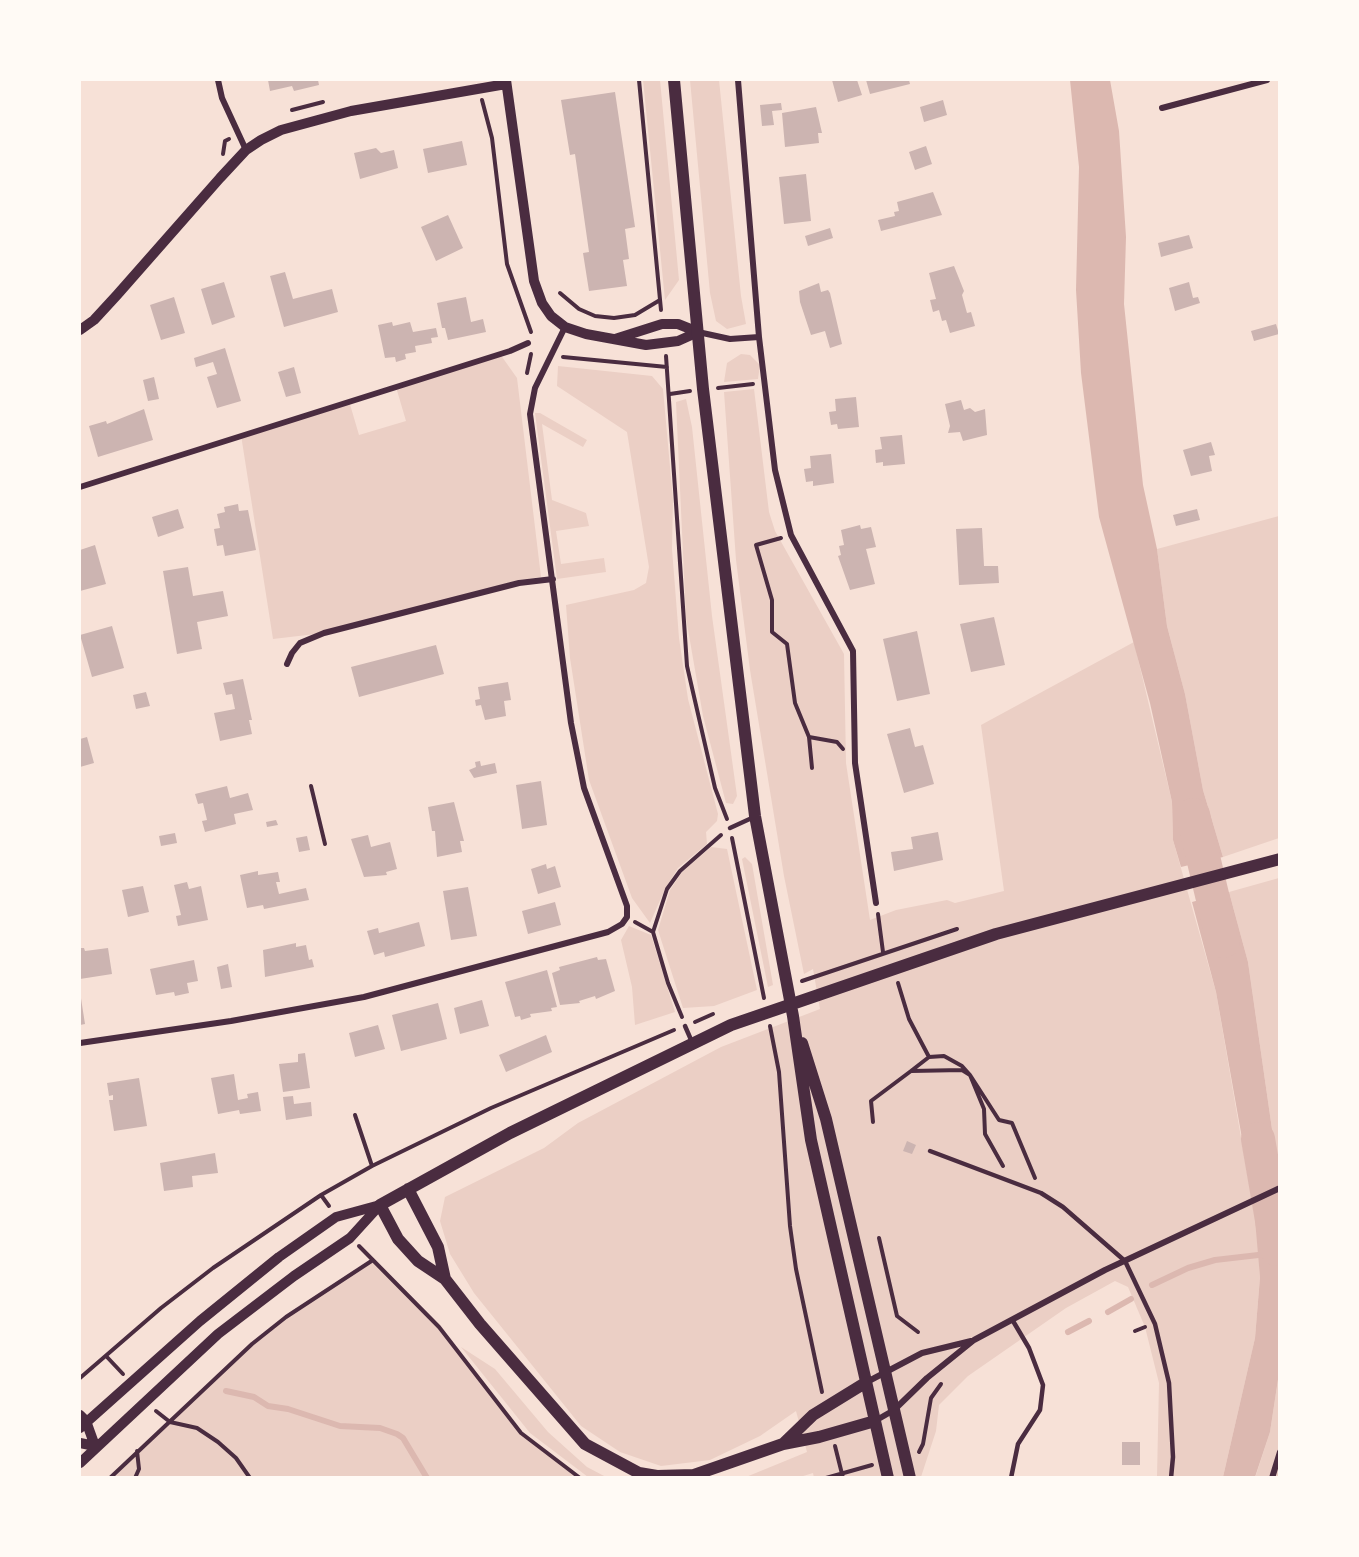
<!DOCTYPE html>
<html>
<head>
<meta charset="utf-8">
<style>
	body { margin:0 }
	#map { position:relative; width:1359px; height:1557px; overflow:hidden; background:#f7e1d7; font-family:"Alegreya Sans",sans-serif }
	canvas { display:block }
	.frame { position:absolute; inset:0; border:81px solid #fffaf5; pointer-events:none }
</style>
</head>
<body>
<div id="map">
<canvas width="1359" height="1557"></canvas>
<div class="frame"></div>
</div>
<script>
const c = document.querySelector('canvas').getContext('2d');
c.lineJoin = 'round';
function fill(path, color) { c.fillStyle = color; c.fill(path, 'evenodd'); }
const toPath = rows => new Path2D(rows.map(r => 'M' + r).join(''));
function stroke(path, color, width, dash) { c.strokeStyle = color; c.lineWidth = width; c.lineCap = dash ? 'butt' : 'round'; c.setLineDash(dash || []); c.stroke(path); }
fill(toPath([
	[643,80,660,80,679,280,665,300],
	[690,80,719,80,741,296,746,324,727,329,716,321,710,293],
	[500,354,517,378,541,577,519,580,324,633,273,639,241,435,349,401,359,435,406,421,396,387],
	[741,354,750,355,760,365,758,379,724,382,727,363],
	[558,366,652,376,663,389,673,500,672,549,679,638,688,699,718,814,717,821,706,832,707,844,678,868,665,889,650,923,632,898,589,780,570,658,566,605,634,590,646,583,649,567,627,432,557,386],
	[754,389,769,512,775,531,844,654,846,763,870,920,896,910,947,900,955,903,1004,891,981,725,1134,642,1172,802,1173,840,1216,992,1259,1242,1260,1277,1255,1338,1223,1477,1157,1477,1159,1383,1145,1327,1128,1287,1115,1281,1066,1308,968,1376,939,1405,936,1431,921,1477,814,1478,813,1473,800,1477,746,1477,807,1452,796,1411,760,1436,710,1460,661,1466,620,1452,581,1426,474,1293,450,1254,440,1221,445,1197,544,1148,578,1123,721,1047,820,1009,813,969,804,974,784,876,750,670,736,560,724,392],
	[686,399,692,427,712,616,737,796,733,804,726,803,703,716,686,618,676,402],
	[535,413,540,413,587,440,583,447,542,424,552,500,586,513,589,526,556,531,561,564,604,558,606,572,557,579],
	[1279,516,1279,838,1223,857,1203,790,1185,694,1167,626,1157,549],
	[711,847,727,849,757,990,714,1006,683,1008,658,930,670,890,682,872],
	[745,857,752,864,773,985,768,987,742,859],
	[1279,878,1280,1178,1279,1178,1248,962,1229,892],
	[629,926,651,935,675,1012,635,1025,632,987,621,940],
	[373,1260,439,1327,521,1433,580,1478,112,1478,252,1344,286,1317],
	[461,1347,495,1369,548,1432,587,1467,606,1477,588,1477,530,1433],
	[1279,1373,1279,1477,1255,1478,1270,1432]
]), '#ebcfc5');
fill(toPath([
	[1070,80,1110,80,1119,131,1126,237,1124,304,1143,485,1157,549,1167,626,1185,694,1203,790,1223,857,1181,867,1173,840,1172,802,1150,703,1099,517,1081,373,1076,290,1079,167],
	[1229,892,1248,962,1279,1178,1251,1189,1216,992,1192,902],
	[1279,1198,1279,1373,1270,1432,1255,1477,1223,1477,1255,1338,1260,1277,1254,1208]
]), '#dcb8b0');
stroke(toPath([
	[1152,1285,1188,1268,1215,1260,1267,1254],
	[1108,1312,1131,1299],
	[1068,1332,1089,1321],
	[226,1391,254,1397,268,1406,288,1409,340,1426,380,1428,397,1434,403,1438,427,1478]
]), '#dcb8b0', 6);
stroke(toPath([
	[1193,815,1223,941],
	[1258,1139,1277,1249]
]), '#dcb8b0', 34);
fill(toPath([
	[268,80,318,80,319,85,294,91,292,86,270,91],
	[832,80,857,80,862,95,838,102],
	[866,80,909,80,910,84,870,94],
	[615,92,635,227,625,229,629,259,623,260,627,286,589,291,583,253,589,252,575,154,570,155,561,100],
	[943,100,947,115,924,122,920,107],
	[781,103,782,110,772,111,774,125,762,126,760,105],
	[816,107,822,133,818,133,819,143,785,147,782,113],
	[462,141,467,165,428,173,423,149],
	[926,146,932,164,915,170,909,152],
	[376,148,381,153,394,150,398,168,360,179,354,153],
	[806,174,811,221,784,224,779,177],
	[933,192,942,215,881,231,878,220,895,216,894,212,899,211,897,202],
	[448,215,463,248,436,261,421,227],
	[830,228,833,238,808,246,805,236],
	[1189,235,1193,248,1161,257,1158,243],
	[954,266,964,291,962,295,967,313,971,312,975,326,950,333,946,320,942,321,939,310,933,312,930,300,936,299,929,273],
	[285,272,293,299,332,289,338,312,284,327,270,276],
	[224,282,235,317,212,325,201,289],
	[1189,282,1193,298,1198,297,1200,303,1175,311,1169,288],
	[819,283,821,292,828,290,830,293,842,344,830,348,825,331,811,335,800,302,799,291],
	[174,297,185,333,161,340,150,305],
	[466,297,471,322,483,319,486,332,448,340,445,328,442,328,437,303],
	[392,322,393,326,410,322,413,332,436,328,438,337,431,338,432,343,415,346,416,352,405,354,406,359,396,362,395,357,385,358,378,325],
	[1276,324,1279,334,1254,341,1251,331],
	[225,348,241,401,217,408,207,377,217,374,213,362,196,367,194,358],
	[294,367,301,393,286,397,278,372],
	[154,377,159,399,148,401,143,380],
	[856,397,859,427,838,429,837,424,831,425,829,412,836,411,835,399],
	[961,400,964,410,970,408,975,412,985,409,987,435,963,441,960,432,948,433,950,426,945,404],
	[144,409,153,440,98,457,89,426,106,421,107,424],
	[902,435,905,464,883,466,883,462,876,463,875,450,882,449,880,437],
	[1211,442,1215,455,1209,456,1212,471,1191,476,1183,450],
	[831,454,834,483,813,486,813,481,806,482,804,469,811,468,810,456],
	[238,504,239,511,248,510,256,550,225,556,223,545,217,546,214,529,220,528,217,514,225,512,224,507],
	[178,509,184,528,158,537,152,517],
	[1197,509,1200,520,1176,526,1173,515],
	[860,525,861,529,871,527,876,547,866,549,875,584,850,590,838,556,841,555,839,546,844,545,841,530],
	[982,528,984,566,998,566,999,583,959,585,956,529],
	[95,545,106,584,80,591,80,550],
	[188,567,193,596,223,591,228,616,197,622,202,649,177,654,163,571],
	[994,617,1005,665,971,672,960,624],
	[112,626,124,668,92,677,80,635],
	[917,631,930,694,897,701,883,639],
	[436,645,444,674,359,697,351,667],
	[243,679,252,720,249,720,252,734,220,741,214,713,235,709,232,694,226,695,223,683],
	[508,682,511,700,504,701,506,716,485,720,481,705,476,706,475,700,480,699,478,687],
	[146,692,150,706,136,709,133,695],
	[910,728,915,747,923,745,934,784,904,793,887,734],
	[87,737,94,763,80,767,80,739],
	[480,761,481,766,495,763,497,773,474,778,469,770,476,767,475,762],
	[541,781,547,825,522,829,516,785],
	[227,786,230,798,248,793,253,810,234,814,236,824,205,832,202,821,207,820,203,803,198,804,195,794],
	[454,802,464,841,460,841,462,852,437,857,435,831,432,831,428,807],
	[276,820,278,825,267,827,266,822],
	[938,832,943,860,894,871,891,852,913,849,911,837],
	[175,833,177,843,161,846,159,836],
	[368,835,371,847,390,842,397,869,386,872,387,875,364,877,351,839],
	[307,836,310,850,299,852,296,838],
	[546,864,547,869,555,866,561,887,538,894,531,869],
	[258,871,258,875,278,872,280,882,276,882,279,894,306,888,309,900,264,909,263,905,247,908,240,875],
	[187,882,189,889,201,886,208,920,178,926,176,916,181,915,174,885],
	[143,886,149,912,128,917,122,890],
	[468,887,477,936,451,940,443,891],
	[555,902,561,925,528,934,522,911],
	[419,922,425,946,385,957,384,952,374,955,367,931,378,928,379,933],
	[296,943,296,947,306,945,309,960,312,959,314,967,265,977,263,950],
	[80,948,84,948,85,951,108,948,112,974,80,979],
	[597,957,598,960,606,959,615,991,596,999,595,996,579,1001,580,1003,560,1005,552,973,560,970,559,967],
	[194,960,198,981,187,983,189,993,175,996,174,992,156,995,150,969],
	[228,964,232,987,221,989,217,967],
	[547,970,557,1007,551,1008,552,1011,530,1014,531,1017,521,1020,520,1016,515,1017,505,982],
	[80,992,85,1024,80,1025],
	[482,1000,489,1026,460,1034,454,1008],
	[438,1003,447,1039,401,1051,392,1015],
	[378,1025,385,1049,355,1057,349,1033],
	[546,1035,552,1052,506,1072,499,1055],
	[305,1053,310,1088,283,1092,279,1064,298,1062,298,1054],
	[234,1074,238,1100,248,1098,247,1094,258,1092,261,1111,240,1114,239,1110,218,1114,211,1078],
	[139,1078,147,1126,114,1131,109,1100,113,1100,113,1095,109,1096,107,1083],
	[293,1096,294,1104,311,1102,312,1116,286,1120,283,1097],
	[907,1141,916,1145,912,1154,903,1151],
	[215,1153,218,1173,192,1176,193,1187,164,1191,160,1163],
	[1122,1442,1140,1442,1140,1465,1122,1465]
]), '#ccb4b1');
stroke(toPath([
	[639,80,661,310],
	[482,100,492,138,507,264,531,332],
	[292,110,323,102],
	[223,154,225,141,229,139],
	[560,293,579,309,595,316,614,318,635,315,660,300],
	[666,356,687,666,715,788,727,819],
	[563,357,667,367],
	[527,373,531,354],
	[718,388,753,384],
	[670,394,690,391],
	[781,538,756,545,772,600,772,632,787,644,795,703,809,737,812,768],
	[809,737,837,742,843,749],
	[311,786,325,844],
	[732,838,764,998],
	[878,914,883,952],
	[635,922,653,932],
	[802,981,957,929],
	[898,983,909,1019,929,1057],
	[682,1017,668,983,653,932,667,889,680,871,721,835],
	[695,1022,713,1014],
	[770,1026,779,1072,790,1226,796,1269,822,1392],
	[355,1115,372,1166],
	[873,1122,871,1101,911,1071],
	[1003,1166,985,1134,984,1109,970,1075,962,1070,911,1071,929,1057,944,1056,962,1066,970,1075,999,1120,1012,1123,1035,1178],
	[321,1195,329,1206],
	[879,1238,897,1316,918,1332],
	[359,1246,439,1327,521,1433,580,1478],
	[1135,1331,1145,1327],
	[107,1357,123,1374],
	[80,1378,161,1308,213,1268,321,1195,372,1166,491,1108,674,1030],
	[156,1411,170,1422,197,1428,218,1442,236,1458,250,1478],
	[835,1446,843,1478],
	[919,1452,923,1444,931,1398,941,1384],
	[110,1478,252,1344,286,1317,373,1260],
	[135,1478,139,1469,137,1451],
	[826,1478,872,1465]
]), '#4a2c40', 4);
stroke(toPath([
	[730,828,754,817],
	[685,1026,692,1042],
	[930,1151,1041,1193,1063,1207,1125,1261,1155,1324,1169,1383,1173,1457,1171,1478],
	[1011,1478,1018,1444,1040,1410,1043,1385,1029,1348,1013,1321]
]), '#4a2c40', 4.5);
stroke(toPath([
	[218,80,222,98,246,150],
	[738,80,759,337,775,470,791,535,853,651,855,763,876,903],
	[1162,108,1267,80],
	[698,332,730,339,759,337],
	[80,487,510,351,528,343],
	[287,664,292,653,300,643,324,633,519,583,553,579],
	[80,1043,231,1021,364,997,608,932,622,924,627,917,627,906,584,788,571,723,530,414,535,388,565,327],
	[865,1383,922,1353,971,1341],
	[875,1421,894,1410,927,1378,974,1340,1105,1270,1280,1188],
	[1272,1478,1280,1452]
]), '#4a2c40', 6);
stroke(toPath([
	[506,80,534,281,542,303,551,316,565,327,586,334,646,345,678,341,698,332],
	[80,330,94,320,117,295,220,178,246,150,261,140,281,130,351,111,506,84],
	[615,339,662,324,678,324,698,332],
	[80,1415,86,1421,95,1446],
	[80,1428,200,1321,279,1257,336,1217,380,1205],
	[80,1443,95,1446],
	[80,1463,218,1334,294,1276,350,1238,380,1205]
]), '#4a2c40', 10);
stroke(toPath([
	[674,80,703,389,755,816,793,1016,811,1140,888,1478],
	[802,1043,826,1119,910,1478],
	[408,1189,438,1247,445,1279],
	[875,1421,819,1437,783,1444,694,1475,657,1476,639,1473,585,1444,480,1324,445,1279,418,1261,398,1239,380,1205,510,1133,731,1025,996,934,1280,859],
	[783,1444,813,1415,865,1383]
]), '#4a2c40', 12);
</script>
</body>
</html>
